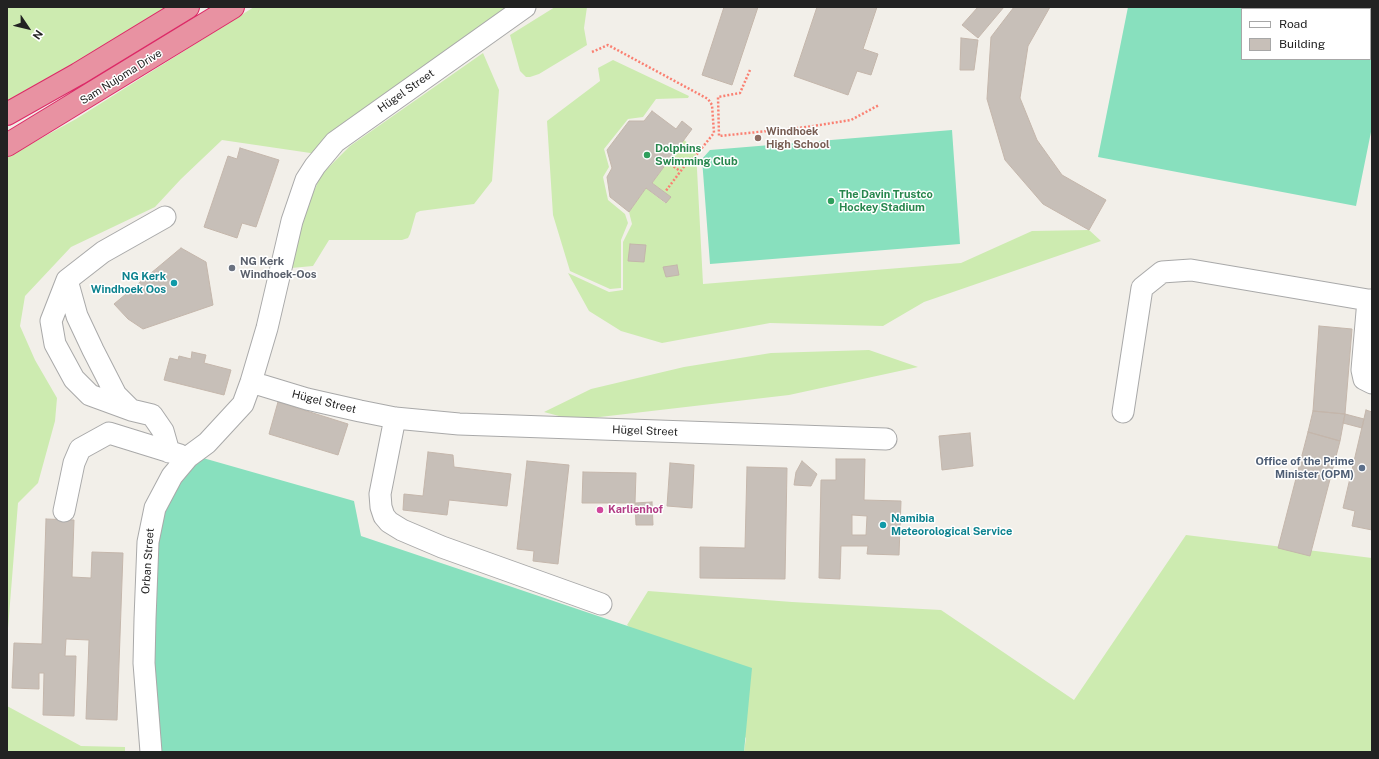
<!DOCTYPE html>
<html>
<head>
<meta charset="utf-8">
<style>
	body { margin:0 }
	#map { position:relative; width:1379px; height:759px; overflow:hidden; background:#f2efe9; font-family:"Public Sans",sans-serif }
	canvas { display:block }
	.frame { position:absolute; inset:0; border:8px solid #222; pointer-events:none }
	.legend { position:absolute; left:1241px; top:8px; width:130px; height:52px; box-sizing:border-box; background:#fff; border:1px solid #a7a7a7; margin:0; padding:5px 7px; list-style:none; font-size:12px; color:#222 }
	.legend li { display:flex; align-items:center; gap:8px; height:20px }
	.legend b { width:20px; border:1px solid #a7a7a7 }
	.north { position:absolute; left:8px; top:8px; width:40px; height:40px; -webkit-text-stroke:3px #fff; paint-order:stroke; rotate:125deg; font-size:11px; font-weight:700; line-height:16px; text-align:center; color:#222 }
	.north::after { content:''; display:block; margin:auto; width:14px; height:18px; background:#222; clip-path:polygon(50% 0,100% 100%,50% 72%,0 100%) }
</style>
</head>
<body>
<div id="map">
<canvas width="1379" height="759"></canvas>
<div class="frame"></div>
<ul class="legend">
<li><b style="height:5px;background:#fff"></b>Road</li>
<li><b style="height:11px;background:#c7bfb8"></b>Building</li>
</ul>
<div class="north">N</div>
</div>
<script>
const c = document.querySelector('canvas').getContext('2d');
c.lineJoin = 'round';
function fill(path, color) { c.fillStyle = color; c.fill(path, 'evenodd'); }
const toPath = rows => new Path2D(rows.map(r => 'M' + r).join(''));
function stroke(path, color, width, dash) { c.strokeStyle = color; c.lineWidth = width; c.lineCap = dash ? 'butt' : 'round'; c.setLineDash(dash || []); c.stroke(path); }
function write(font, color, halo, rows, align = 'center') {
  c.font = font + ' "Public Sans",sans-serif'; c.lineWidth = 3; c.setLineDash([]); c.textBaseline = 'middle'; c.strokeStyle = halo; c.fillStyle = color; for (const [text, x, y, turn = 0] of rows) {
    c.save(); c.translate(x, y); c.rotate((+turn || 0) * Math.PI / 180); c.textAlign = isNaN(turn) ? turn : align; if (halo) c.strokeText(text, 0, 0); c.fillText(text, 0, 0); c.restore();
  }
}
fill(toPath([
	[7,7,188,7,7,114],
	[254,7,524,7,324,155,222,140,181,179,155,207,71,247,25,296,20,326,35,360,57,398,55,421,38,483,18,503,7,641,7,157,76,119],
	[555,7,587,7,584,28,587,45,539,74,530,77,526,77,520,71,510,35],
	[483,53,499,90,492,181,474,204,420,211,416,213,410,234,408,238,402,240,329,240,313,266,291,268,307,207,321,175,350,146],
	[613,60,689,96,688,98,656,99,643,117,628,119,604,149,609,167,603,177,608,200,625,214,628,223,621,240,621,288,610,289,570,271,553,215,547,121,600,81,598,68],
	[684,140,696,150,703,284,961,263,1032,231,1089,230,1101,241,924,302,883,326,770,323,662,343,621,331,589,311,568,273,609,292,623,290,623,242,632,224,629,212,646,188,665,203,670,197,652,183],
	[869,350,918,367,789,395,574,420,544,412,591,389,684,367,771,353],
	[1186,535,1372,558,1372,752,744,752,746,738,627,625,648,591,792,602,941,610,1074,700],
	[7,706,81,746,125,747,125,752,7,752]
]), '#cdebb0');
fill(toPath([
	[1128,7,1372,8,1372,127,1356,206,1098,157],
	[1242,9,1370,9,1370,59,1242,59],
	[952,130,960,244,710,264,702,159,710,150],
	[203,458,354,501,361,536,752,668,744,752,159,752,151,638,161,509,175,485]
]), '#88e0be');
const building = toPath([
	[724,7,758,7,732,85,702,75,724,7],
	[817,7,877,7,863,49,878,54,871,75,857,71,848,95,794,76,817,7],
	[978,7,1004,7,978,38,962,25,978,7],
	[1014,7,1050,7,1028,46,1020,98,1037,140,1062,175,1106,200,1089,230,1043,204,1005,160,987,99,991,37,1014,7],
	[961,38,978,40,974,70,960,70,961,38],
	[652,111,676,129,682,121,692,129,652,183,671,197,666,203,646,188,629,212,610,197,607,177,612,168,607,150,629,121,644,121,652,111],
	[240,148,279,160,256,227,242,223,237,238,204,227,228,156,237,159,240,148],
	[630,244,646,245,644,262,628,261,630,244],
	[181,248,206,262,213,305,143,329,128,319,114,304,181,248],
	[677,265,679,275,666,277,663,267,677,265],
	[1319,326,1352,329,1345,414,1313,411,1319,326],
	[192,352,206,355,204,363,231,370,224,395,164,380,170,358,178,360,179,356,191,359,192,352],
	[278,402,348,424,338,455,269,434,278,402],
	[1366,410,1372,412,1372,530,1352,526,1355,511,1343,508,1366,410],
	[1313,411,1345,414,1340,441,1308,432,1313,411],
	[1345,414,1364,419,1362,428,1343,423,1345,414],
	[1308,432,1340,441,1310,556,1278,548,1308,432],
	[970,433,973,466,942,470,939,436,970,433],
	[428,452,453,455,454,467,511,474,507,506,449,500,447,515,403,510,404,494,423,496,428,452],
	[836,459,865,459,864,500,901,501,899,555,867,554,868,546,841,546,840,579,819,578,821,480,836,480,836,459],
	[852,515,867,516,866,535,852,535,852,515],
	[527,461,569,465,558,564,533,561,534,551,517,549,527,461],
	[802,461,817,474,811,486,794,485,796,472,802,461],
	[670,463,694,465,692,508,667,506,670,463],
	[747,467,787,468,785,579,700,578,700,547,745,548,747,467],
	[583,472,636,473,635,503,582,503,583,472],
	[652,502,653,525,636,525,635,503,652,502],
	[46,519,74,520,72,577,91,578,92,552,123,553,117,720,86,719,89,640,66,639,65,656,76,656,74,716,43,715,44,673,39,673,39,689,12,688,14,643,42,644,46,519]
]);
fill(building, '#c7bfb8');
stroke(building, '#c4b6ab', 1);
const minor = toPath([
	[165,217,103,252,67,280,51,321,55,344,74,379,90,395,131,410,152,415,163,431,169,452],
	[67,280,77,316,93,350,116,395,130,409],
	[1372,300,1368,300,1362,370,1364,379,1372,383],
	[251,382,307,399,360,411,395,418,459,424,886,439],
	[1123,412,1142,288,1162,272,1191,270,1368,300],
	[395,418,380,494,381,507,384,516,389,522,402,530,442,547,601,604],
	[64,511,74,463,80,449,109,433,180,455],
	[151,752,144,663,145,619,148,542,155,508,172,476,188,457,207,443,243,404,251,382,267,328,292,221,306,180,315,166,335,142,525,7]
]);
const highway = toPath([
	[7,114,78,74,188,7],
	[7,145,233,7]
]);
stroke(minor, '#a9a9a9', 23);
stroke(highway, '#dc2a67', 24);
stroke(toPath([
	[592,52,608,45,708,99,712,105,714,133,693,159,689,160,665,192],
	[750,70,740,93,718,97,719,136,807,127,851,120,879,105],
	[667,162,680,171]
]), '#fa8072', 2.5, [2, 2]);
stroke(minor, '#fff', 21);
stroke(highway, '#e892a2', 22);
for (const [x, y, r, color] of [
	[758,138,4,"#8d6e63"],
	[647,155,4,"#2e9e5b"],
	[831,201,4,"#2e9e5b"],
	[232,268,4,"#6b7280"],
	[174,283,4,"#0f9aa8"],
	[1362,468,4,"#5c6f8a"],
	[600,510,4,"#d1479c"],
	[883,525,4,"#0f9aa8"]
]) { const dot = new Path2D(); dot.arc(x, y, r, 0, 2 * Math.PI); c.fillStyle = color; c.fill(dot); stroke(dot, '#fff', 1.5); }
write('11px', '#222', '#fff', [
	["Sam Nujoma Drive",121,77,-32],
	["Hügel Street",406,91,-35],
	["Hügel Street",324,402,14],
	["Hügel Street",645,431,2],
	["Orban Street",148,561,-86]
]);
write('bold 11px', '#785e54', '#fff', [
	["Windhoek",766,132],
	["High School",766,145]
], 'left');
write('bold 11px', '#27864d', '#fff', [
	["Dolphins",655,149],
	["Swimming Club",655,162],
	["The Davin Trustco",839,195],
	["Hockey Stadium",839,208]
], 'left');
write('bold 11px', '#5b616d', '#fff', [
	["NG Kerk",240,262],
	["Windhoek-Oos",240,275]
], 'left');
write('bold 11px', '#0d838f', '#fff', [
	["NG Kerk",166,277],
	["Windhoek Oos",166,290],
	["Namibia",891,519,"left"],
	["Meteorological Service",891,532,"left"]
], 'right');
write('bold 11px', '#4e5e75', '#fff', [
	["Office of the Prime",1354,462],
	["Minister (OPM)",1354,475]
], 'right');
write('bold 11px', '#b23c85', '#fff', [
	["Karlienhof",608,510]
], 'left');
</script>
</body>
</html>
